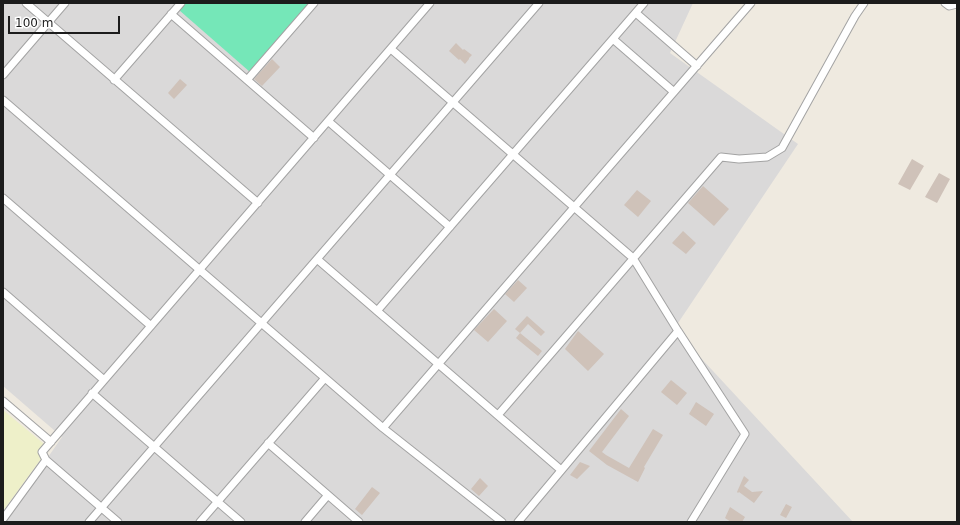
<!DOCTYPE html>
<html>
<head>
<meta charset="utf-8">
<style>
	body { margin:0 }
	#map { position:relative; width:960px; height:525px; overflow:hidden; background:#efeae0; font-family:"DejaVu Sans",sans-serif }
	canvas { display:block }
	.frame { position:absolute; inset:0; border:4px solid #1c1c1c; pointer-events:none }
	.scale { position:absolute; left:8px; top:16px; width:112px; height:18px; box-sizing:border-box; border:2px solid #1c1c1c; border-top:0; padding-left:5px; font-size:12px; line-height:14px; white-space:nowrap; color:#1c1c1c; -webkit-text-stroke:3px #fff; paint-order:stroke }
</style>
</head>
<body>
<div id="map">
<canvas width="960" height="525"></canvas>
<div class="frame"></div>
<div class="scale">100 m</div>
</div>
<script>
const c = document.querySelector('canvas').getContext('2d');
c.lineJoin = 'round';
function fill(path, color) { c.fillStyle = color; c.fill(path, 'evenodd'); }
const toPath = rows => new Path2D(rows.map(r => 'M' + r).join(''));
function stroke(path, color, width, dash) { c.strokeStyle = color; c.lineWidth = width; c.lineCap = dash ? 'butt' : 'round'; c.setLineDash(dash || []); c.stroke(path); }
fill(toPath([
	[3,3,693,3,670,53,798,144,674,329,853,522,3,522,62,437,3,386]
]), '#dad9d9');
fill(toPath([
	[3,410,49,448,3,511]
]), '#eef0c9');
fill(toPath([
	[185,3,311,3,250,72,179,10]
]), '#75e7b8');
fill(toPath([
	[456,43,463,50,464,49,472,55,469,58,469,59,465,64,460,59,459,60,449,51],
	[272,59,280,67,262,86,254,79],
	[180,79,187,85,174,99,168,93],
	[912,159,924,166,910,190,898,184],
	[939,173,950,179,937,203,925,197],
	[703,186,729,209,714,226,688,203],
	[637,190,651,201,638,217,624,205],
	[683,231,696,243,686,254,672,243],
	[518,280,527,288,514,302,505,294],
	[494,309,507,321,488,342,474,330],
	[527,316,545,332,541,336,528,324,520,333,515,329],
	[578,331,604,354,588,371,565,349],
	[520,333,542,351,538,356,516,338],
	[671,380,687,393,677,405,661,392],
	[696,402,714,414,706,426,689,414],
	[621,409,629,416,602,452,606,455,629,468,653,429,663,435,644,467,645,468,638,482,607,465,589,451],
	[580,462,590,466,577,479,570,475],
	[744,476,749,480,744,486,752,492,763,491,754,503,739,492,738,493,737,492],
	[480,478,488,486,479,496,471,489],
	[372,487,380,493,362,515,355,509],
	[786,504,792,507,786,518,780,515],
	[730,507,745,517,742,522,731,522,725,518]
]), '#cfc2b9');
const street = toPath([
	[26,3,258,203],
	[945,3,949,6,957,4],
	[636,13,697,66],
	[171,14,314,138],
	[613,39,674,92],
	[391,49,633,258,678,331,745,434,691,522],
	[3,75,65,3],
	[114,80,181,3],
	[247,80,314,3],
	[3,100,383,428,502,522],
	[328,121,450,227],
	[3,198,151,326],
	[317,259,561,470],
	[3,292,104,380],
	[377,311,644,3],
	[92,393,241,522],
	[3,401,51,442],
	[498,415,721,157,739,159,767,157,782,148,855,16,864,3],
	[383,428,751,3],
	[268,443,359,522],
	[46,460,118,522],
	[3,519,46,460,42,452,430,3],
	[89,522,539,3],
	[200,522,325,378],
	[305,522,328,495],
	[518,522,678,331]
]);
stroke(street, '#a3a3a3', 9);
stroke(street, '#fff', 7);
</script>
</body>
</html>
